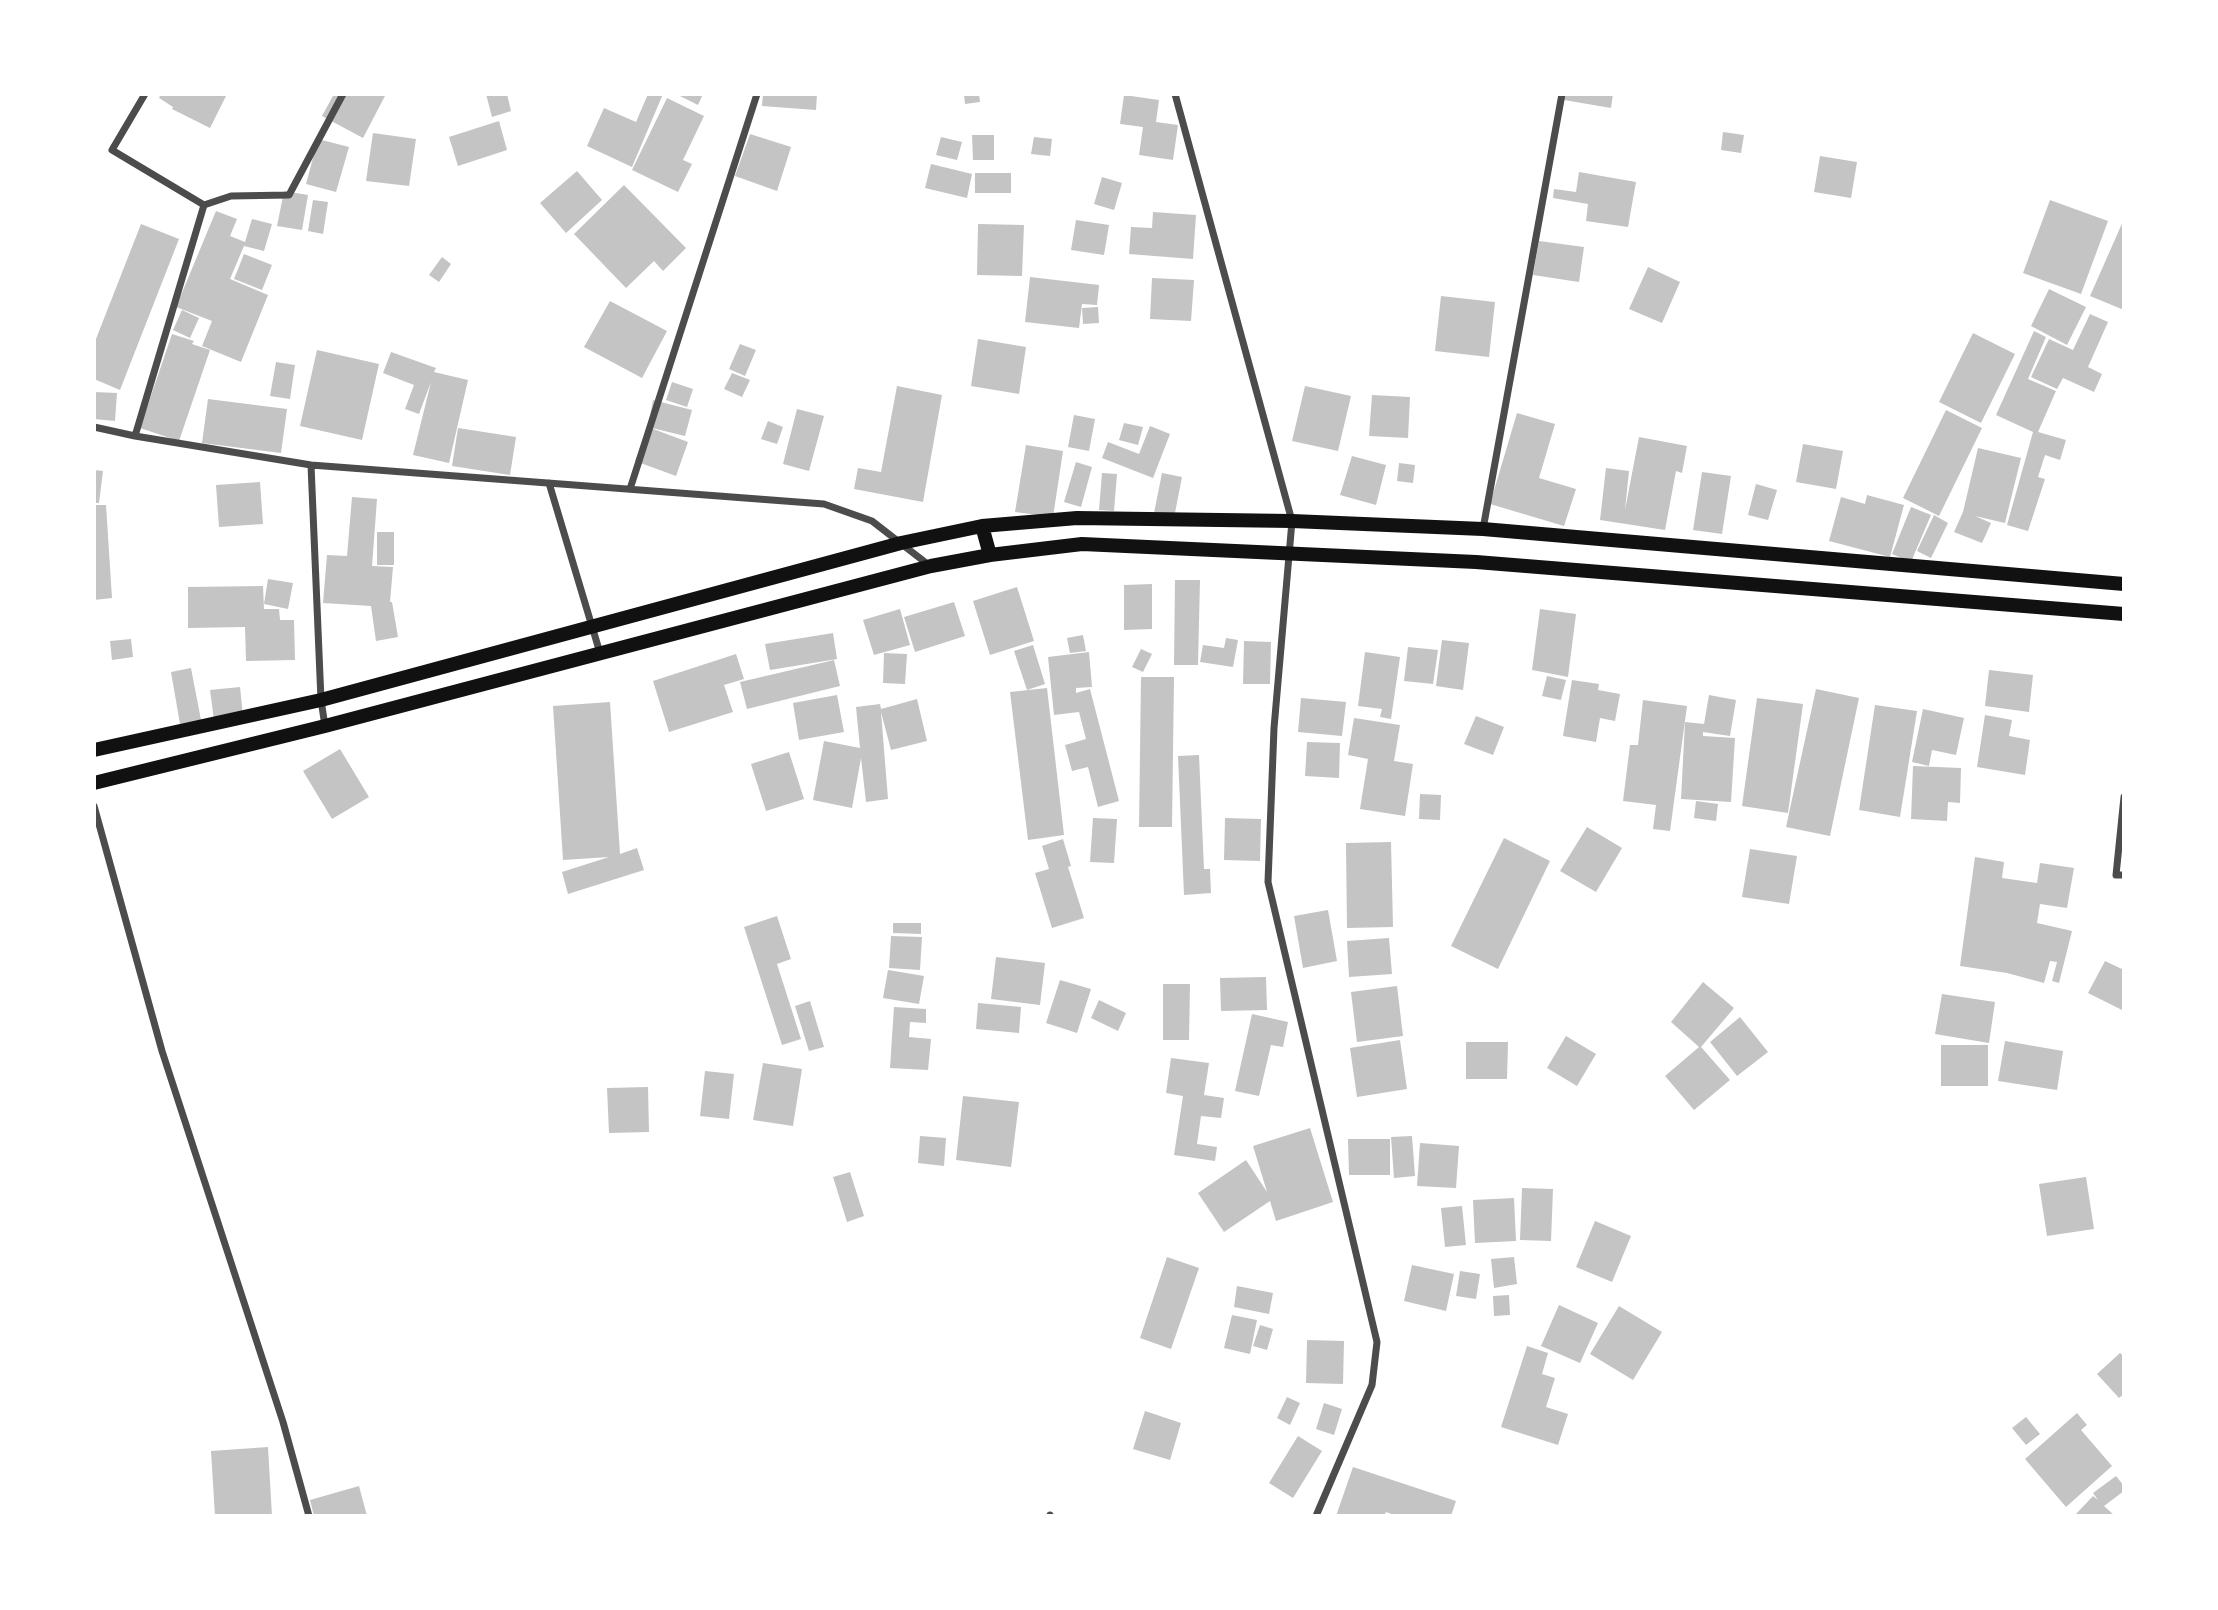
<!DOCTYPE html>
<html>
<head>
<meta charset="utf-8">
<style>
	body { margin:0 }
	#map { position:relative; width:2218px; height:1610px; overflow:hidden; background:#fff; font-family:Overpass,sans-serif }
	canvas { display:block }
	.frame { position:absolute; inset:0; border:96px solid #fff; pointer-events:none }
</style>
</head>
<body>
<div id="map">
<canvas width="2218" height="1610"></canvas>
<div class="frame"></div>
</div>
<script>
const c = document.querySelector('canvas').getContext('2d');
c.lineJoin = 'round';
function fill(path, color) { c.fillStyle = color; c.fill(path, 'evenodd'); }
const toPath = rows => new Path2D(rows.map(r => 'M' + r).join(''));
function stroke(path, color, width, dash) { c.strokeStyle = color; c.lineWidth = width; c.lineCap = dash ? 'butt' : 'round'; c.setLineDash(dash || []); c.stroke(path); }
fill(toPath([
	[161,94,227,94,210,128,172,109,173,107,159,98],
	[334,94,386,94,363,138,322,116],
	[486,94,507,94,511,111,492,117],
	[648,94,663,94,632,167,587,146,604,108,636,122],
	[676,94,703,94,698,105],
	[763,94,817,94,816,110,762,106],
	[964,94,979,94,980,102,965,104],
	[1565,94,1613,94,1611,108,1564,100],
	[1124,95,1159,100,1156,122,1178,125,1173,160,1139,155,1143,127,1120,124],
	[667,98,704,116,683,160,692,164,678,192,632,170],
	[499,121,507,150,458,166,449,137],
	[1723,132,1744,135,1741,153,1721,150],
	[373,133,416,139,409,186,366,181],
	[750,134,791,147,777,191,735,176],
	[972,135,994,135,994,160,973,160],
	[941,137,962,142,957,160,936,155],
	[1034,137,1052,139,1050,156,1031,154],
	[318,139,349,147,336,192,306,184],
	[1820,156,1857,162,1851,198,1814,192],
	[931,164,972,174,967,198,925,188],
	[577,171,602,200,566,233,540,203],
	[1579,172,1636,182,1628,227,1586,221,1588,204,1553,198,1554,189,1576,192],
	[975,173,1011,173,1011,193,975,193],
	[1102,177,1122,183,1114,210,1094,204],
	[624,185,686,248,663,271,654,261,626,288,574,234],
	[284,191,308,195,302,230,277,226],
	[313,200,328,202,323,234,308,231],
	[2050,200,2108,221,2081,294,2023,273],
	[216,211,237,219,230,236,245,242,252,219,272,224,264,251,244,246,230,279,268,295,241,362,202,346,212,321,176,307],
	[1153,212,1196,215,1193,259,1129,254,1131,227,1152,228],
	[2124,219,2124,310,2090,296],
	[1076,220,1109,225,1104,255,1071,250],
	[141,224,179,239,120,390,94,379,94,344],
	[978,224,1024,225,1022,276,977,275],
	[1539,241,1584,247,1579,282,1533,275],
	[244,254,272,265,262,290,234,279],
	[442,257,451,264,439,282,429,275],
	[1648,267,1680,282,1662,323,1629,309],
	[1030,277,1099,285,1097,305,1082,304,1079,328,1025,322],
	[1152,278,1194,280,1191,321,1150,319],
	[2049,289,2086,307,2067,345,2031,326],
	[1441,296,1495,302,1489,357,1435,351],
	[610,301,667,331,642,378,584,347],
	[1098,307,1099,323,1083,324,1082,308],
	[182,310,199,318,190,338,173,330],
	[2090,314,2108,322,2088,367,2102,374,2094,392,2063,378,2057,389,2031,377,2049,339,2073,350],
	[2034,331,2046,337,2028,379,2056,391,2038,432,2066,440,2060,460,2045,455,2038,477,2045,479,2028,531,2007,525,2033,432,1996,415],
	[1973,333,2015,354,1981,423,1939,402],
	[172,334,194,341,192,344,210,350,179,441,140,428],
	[978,339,1026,347,1019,394,971,386],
	[740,344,756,350,745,376,729,369],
	[317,350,379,364,362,440,300,426],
	[391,352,436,368,434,372,468,380,449,463,413,455,431,382,419,414,405,409,414,385,383,373],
	[276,362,295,365,290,399,270,396],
	[732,373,750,380,742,397,724,389],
	[672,382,693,389,687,407,666,400],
	[897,386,942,395,923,502,854,489,858,468,881,472],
	[1305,386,1351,396,1338,451,1292,441],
	[94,392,117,393,115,421,94,419],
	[1372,395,1410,397,1408,438,1369,436],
	[208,399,287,409,281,453,202,443],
	[653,400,692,410,685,436,648,427,688,442,676,476,635,461,648,427],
	[797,409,824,416,809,471,783,464],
	[1946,410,1982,428,1939,516,1903,498],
	[1517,413,1555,424,1539,478,1576,489,1564,526,1490,504],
	[1074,415,1095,419,1089,451,1068,447],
	[768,421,783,427,777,444,761,439],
	[1124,423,1143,427,1138,445,1119,440],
	[1150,426,1170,434,1153,478,1102,458,1108,442,1139,454],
	[458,428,516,437,510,475,452,466],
	[1639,437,1687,446,1682,473,1676,471,1665,530,1600,520,1606,468,1629,471,1625,510],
	[1803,444,1843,451,1836,489,1796,482],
	[1026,445,1063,451,1053,517,1015,512],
	[1978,448,2021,458,2005,523,1975,516,1991,523,1982,543,1954,532,1963,512],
	[1352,456,1386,465,1376,505,1340,495],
	[1076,462,1092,467,1081,507,1064,502],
	[1399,463,1415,465,1413,483,1397,481],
	[94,470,103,471,99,503,94,503],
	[1702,472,1731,476,1722,534,1693,530],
	[1102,473,1117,474,1114,511,1099,510],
	[1162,473,1182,477,1174,518,1154,513],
	[260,482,263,524,219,527,216,485],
	[1756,484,1777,490,1768,520,1748,515],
	[1867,495,1904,505,1890,557,1829,541,1841,497,1865,504],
	[352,497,377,499,372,566,393,567,390,602,392,602,398,637,376,641,371,606,323,603,327,555,347,556],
	[94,505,106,505,112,598,94,600],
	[1911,507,1931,515,1911,562,1892,554],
	[1934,515,1948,523,1931,558,1917,551],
	[377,532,394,532,394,565,377,565],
	[268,579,293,583,288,609,264,604],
	[1175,580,1200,580,1198,665,1174,665],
	[1152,584,1152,629,1124,630,1124,585],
	[263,586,264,609,279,609,280,620,294,620,295,660,246,661,245,627,188,628,188,587],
	[1017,587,1034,641,990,655,973,601],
	[954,602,965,636,915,652,904,617],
	[900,609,910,645,874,655,863,620],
	[1540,609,1576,614,1568,677,1532,670],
	[833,633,837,659,770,670,765,644],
	[1083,635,1086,651,1070,653,1067,638],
	[1226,638,1238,640,1233,667,1200,662,1203,645,1224,648],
	[131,639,133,657,112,660,110,641],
	[1442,640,1469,643,1463,690,1436,686],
	[1244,641,1271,642,1270,684,1243,684],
	[1033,645,1045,684,1027,690,1014,651],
	[1408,647,1438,650,1433,684,1404,681],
	[1141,649,1152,654,1143,672,1132,667],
	[1089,652,1092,687,1076,688,1076,693,1090,689,1119,801,1098,807,1088,767,1072,771,1065,745,1086,739,1079,712,1054,715,1048,657],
	[1365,652,1400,657,1391,719,1380,717,1382,709,1358,706],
	[884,653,907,654,905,684,883,683],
	[736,654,744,679,724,685,733,712,669,732,653,681],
	[834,660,840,686,747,709,740,682],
	[191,668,201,720,180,724,171,672],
	[1989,670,2033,675,2029,712,1985,706],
	[1547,676,1566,680,1561,700,1542,696],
	[1141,677,1174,677,1172,827,1139,827],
	[1572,680,1599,684,1598,690,1620,694,1615,721,1600,718,1596,742,1563,736],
	[240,687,243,716,214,720,210,690],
	[1047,688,1064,835,1028,840,1010,692],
	[1816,689,1859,698,1830,836,1786,827],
	[837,695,844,732,799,740,793,703],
	[1709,695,1736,700,1730,736,1703,732,1703,736,1735,738,1731,802,1681,799,1685,722,1704,724],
	[1301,698,1346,702,1342,736,1298,732],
	[1757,698,1803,704,1788,813,1742,806],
	[917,699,927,741,891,750,881,712,888,799,866,802,861,758,852,808,813,800,824,741,860,748,856,707,880,704,881,709],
	[1643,700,1687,706,1670,831,1653,829,1656,805,1623,801,1630,745,1638,745],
	[610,702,620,854,637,848,644,870,568,894,562,872,609,857,563,860,553,706],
	[1875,705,1917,711,1900,817,1859,810],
	[1923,709,1964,718,1956,755,1932,750,1929,766,1912,762],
	[1985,715,2012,720,2009,736,2030,740,2025,775,1977,767],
	[1476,716,1504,727,1493,755,1464,744],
	[1354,718,1400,725,1394,761,1413,764,1405,816,1360,809,1368,759,1348,755],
	[1307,742,1340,743,1339,778,1305,776],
	[340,749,369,797,332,819,303,771],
	[789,752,804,799,766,811,751,764],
	[1199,755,1204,869,1210,869,1211,893,1184,895,1178,756],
	[1913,766,1961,768,1960,803,1948,802,1947,821,1911,819],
	[1420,794,1441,795,1440,820,1419,819],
	[1696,801,1718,804,1716,821,1694,818],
	[1093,818,1117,819,1114,863,1090,862],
	[1225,818,1261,819,1260,861,1224,860],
	[1587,827,1622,848,1596,892,1560,871],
	[1504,838,1550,861,1498,969,1451,946],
	[1063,839,1071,866,1068,867,1084,918,1052,928,1035,873,1049,869,1042,846],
	[1391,842,1393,927,1347,928,1346,843],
	[1750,849,1797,856,1789,904,1742,897],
	[1975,857,2004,862,2002,878,2037,883,2040,863,2074,868,2067,908,2040,904,2037,923,2072,931,2059,983,2052,981,2057,962,2050,961,2044,983,2007,973,1960,966],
	[1328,910,1337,961,1303,968,1294,916],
	[777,916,791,959,777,964,801,1039,782,1045,744,927],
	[893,923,921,923,921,934,893,933],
	[891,936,922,937,920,970,889,968],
	[1389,938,1392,974,1349,977,1347,941],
	[996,957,1045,963,1040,1005,991,999],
	[2105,961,2124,970,2124,1011,2088,993],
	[888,970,924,976,919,1004,883,998],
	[1266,977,1267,1010,1221,1011,1220,978],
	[1060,980,1091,989,1077,1033,1046,1023],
	[1703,982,1734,1008,1701,1047,1730,1080,1694,1110,1665,1076,1699,1047,1671,1022],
	[1163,984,1190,984,1189,1040,1163,1040],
	[1397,986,1403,1036,1357,1042,1351,992],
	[1942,994,1995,1002,1989,1043,1935,1034],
	[1099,1000,1126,1013,1118,1031,1091,1018],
	[810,1001,824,1047,809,1051,795,1006],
	[978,1003,1021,1007,1019,1033,976,1029],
	[894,1007,926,1009,926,1023,910,1022,909,1037,931,1039,928,1070,890,1068],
	[1252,1014,1288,1022,1283,1047,1271,1045,1259,1096,1235,1091],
	[1740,1017,1768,1052,1737,1076,1710,1042],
	[1566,1036,1596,1054,1577,1086,1547,1068],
	[1400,1040,1407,1089,1357,1097,1350,1048],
	[2005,1041,2063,1051,2057,1090,1998,1081],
	[1466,1042,1508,1042,1507,1079,1466,1079],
	[1941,1045,1988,1045,1988,1086,1941,1086],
	[1171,1058,1209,1063,1204,1095,1224,1098,1221,1118,1201,1116,1197,1144,1217,1147,1215,1161,1174,1155,1183,1096,1166,1093],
	[763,1063,802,1069,793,1126,753,1120],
	[705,1071,734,1074,729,1119,700,1116],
	[648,1087,649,1132,609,1133,607,1088],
	[963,1096,1019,1102,1011,1167,956,1160],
	[1310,1128,1333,1202,1276,1221,1270,1201,1224,1232,1198,1193,1246,1160,1267,1192,1253,1146],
	[920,1136,946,1138,944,1166,918,1163],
	[1412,1136,1415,1176,1394,1178,1391,1137],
	[1348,1139,1390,1139,1390,1175,1349,1175],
	[1420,1143,1459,1146,1456,1188,1417,1186],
	[850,1172,864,1216,847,1222,833,1177],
	[2086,1177,2094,1229,2047,1236,2039,1184],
	[1522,1188,1553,1189,1551,1241,1520,1240],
	[1514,1198,1516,1241,1475,1243,1473,1200],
	[1462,1206,1466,1245,1445,1247,1441,1208],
	[1595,1221,1631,1236,1612,1282,1576,1267],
	[1167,1257,1199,1268,1171,1349,1140,1338],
	[1514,1257,1517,1284,1494,1288,1491,1259],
	[1412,1265,1454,1274,1446,1311,1404,1301],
	[1460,1271,1480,1274,1476,1299,1456,1296],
	[1237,1286,1273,1293,1269,1314,1234,1307],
	[1509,1295,1510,1315,1494,1316,1493,1296],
	[1559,1305,1598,1323,1580,1363,1541,1346],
	[1619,1306,1662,1332,1633,1380,1590,1354],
	[1232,1315,1257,1320,1250,1354,1224,1348],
	[1260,1325,1273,1329,1267,1350,1253,1346],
	[1307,1340,1344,1341,1343,1384,1306,1383],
	[1527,1346,1548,1353,1542,1374,1555,1378,1546,1407,1568,1414,1558,1445,1501,1427],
	[2120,1353,2124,1356,2124,1394,2119,1398,2097,1374],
	[1287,1397,1300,1403,1290,1425,1277,1418],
	[1324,1403,1342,1409,1334,1435,1316,1429],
	[1145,1411,1181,1423,1170,1460,1133,1449],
	[2077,1413,2087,1425,2081,1430,2112,1466,2066,1507,2025,1459],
	[2026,1417,2040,1434,2026,1445,2012,1428],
	[1298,1436,1322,1451,1293,1498,1269,1483],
	[268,1447,272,1516,215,1516,211,1451],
	[1353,1467,1456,1501,1451,1516,1397,1516,1386,1512,1384,1516,1336,1516],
	[2116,1476,2124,1486,2124,1491,2104,1506,2115,1516,2076,1514,2093,1496,2098,1500,2093,1493],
	[359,1486,367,1516,314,1516,310,1500]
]), '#c4c4c4');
stroke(toPath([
	[1175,94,1292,521,1274,728,1268,882,1377,1342,1372,1385,1316,1516],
	[204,205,231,196,289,195,343,94],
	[94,427,135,436,311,465,824,504,872,521,930,566],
	[135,436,204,205,112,150,145,94],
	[311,465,321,700,325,726],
	[549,483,600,653],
	[630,489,757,94],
	[1483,529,1562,94],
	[2124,797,2116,875,2124,875],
	[94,806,162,1051,283,1422,309,1516],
	[1050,1515,1050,1516]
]), '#4c4c4c', 7);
stroke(toPath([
	[982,526,990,555],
	[94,750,321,700,901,543,982,526,1077,518,1292,521,1483,529,2124,584],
	[94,783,325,726,931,566,990,555,1082,544,1476,562,2124,614]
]), '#111', 14);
</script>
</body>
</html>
